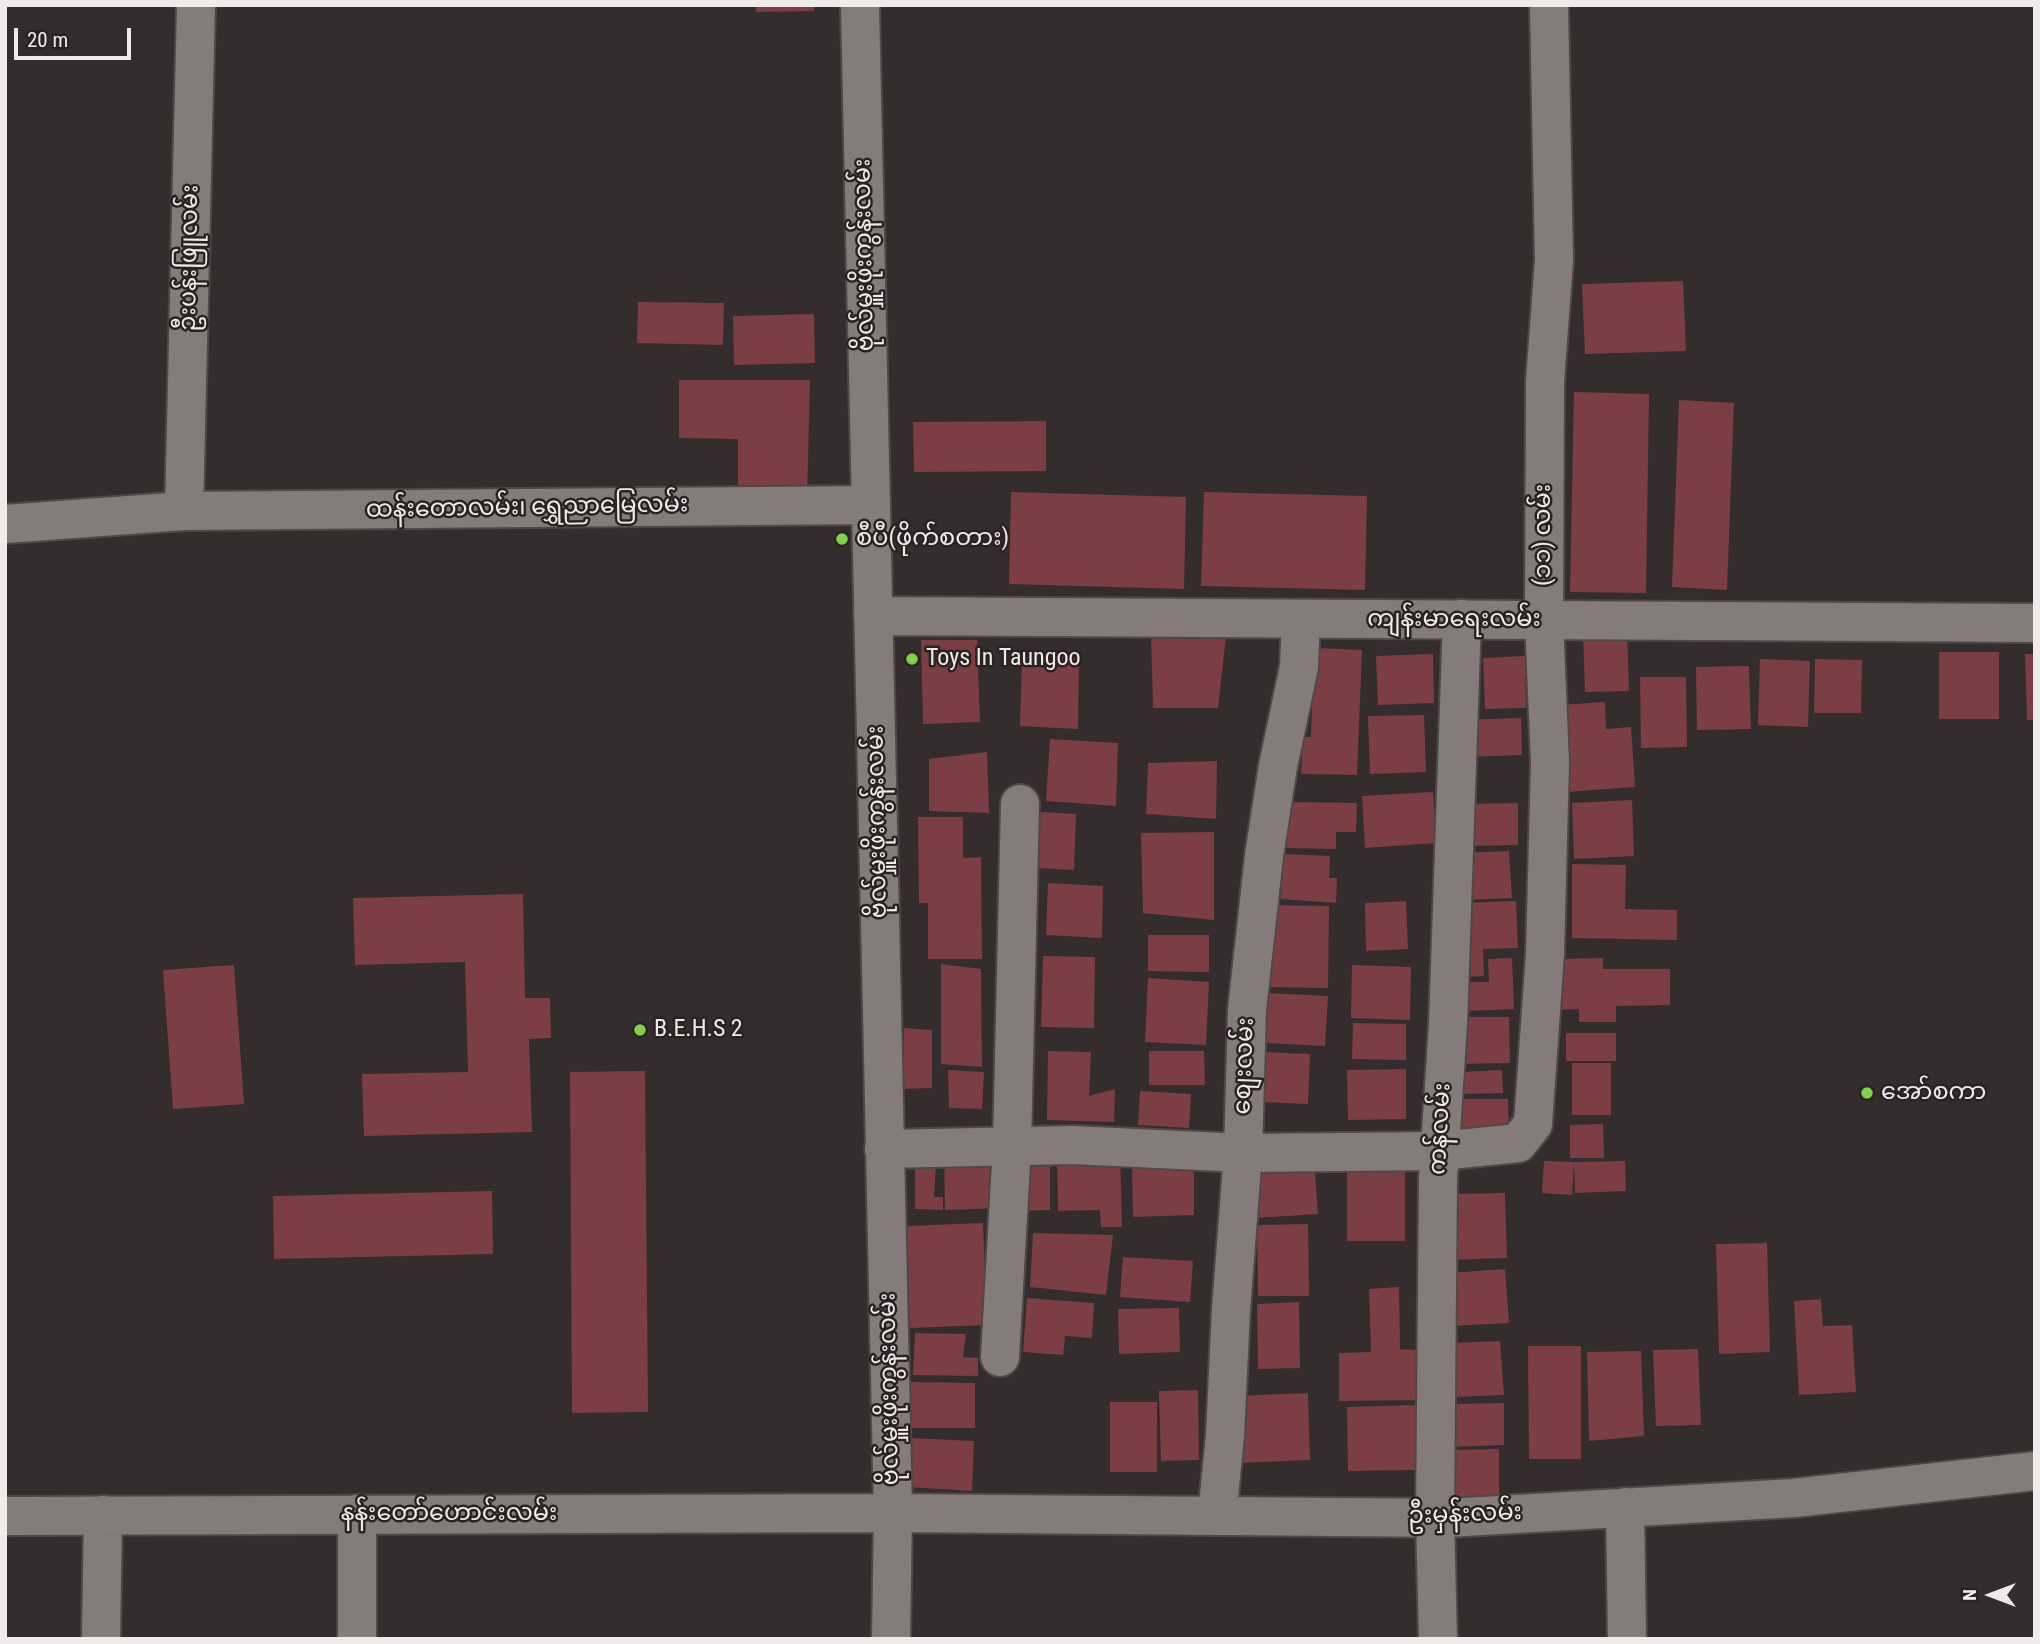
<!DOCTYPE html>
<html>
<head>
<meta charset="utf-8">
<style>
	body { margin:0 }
	#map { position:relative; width:2040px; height:1644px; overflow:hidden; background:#352c2d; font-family:"Roboto Condensed",sans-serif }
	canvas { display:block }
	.frame { position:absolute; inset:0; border:7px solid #f0eaeb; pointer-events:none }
	.north { position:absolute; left:1956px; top:1560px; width:70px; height:70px; -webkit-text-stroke:5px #2b2323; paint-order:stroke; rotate:270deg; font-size:19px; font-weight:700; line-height:28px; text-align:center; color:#f0eaeb }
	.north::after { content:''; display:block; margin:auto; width:24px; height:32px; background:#f0eaeb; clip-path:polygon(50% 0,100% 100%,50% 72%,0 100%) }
	.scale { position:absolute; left:14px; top:28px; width:117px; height:32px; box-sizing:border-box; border:4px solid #f0eaeb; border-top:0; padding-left:9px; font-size:21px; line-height:24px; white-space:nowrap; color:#f0eaeb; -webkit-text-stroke:5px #2b2323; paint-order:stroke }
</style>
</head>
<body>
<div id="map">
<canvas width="2040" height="1644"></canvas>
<div class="frame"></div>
<div class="north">N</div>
<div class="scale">20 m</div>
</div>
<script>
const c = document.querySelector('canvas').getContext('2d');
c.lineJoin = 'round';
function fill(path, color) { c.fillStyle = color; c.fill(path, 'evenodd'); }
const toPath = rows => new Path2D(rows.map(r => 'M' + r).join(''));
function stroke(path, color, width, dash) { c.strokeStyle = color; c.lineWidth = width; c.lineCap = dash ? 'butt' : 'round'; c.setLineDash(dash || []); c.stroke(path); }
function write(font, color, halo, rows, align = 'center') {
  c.font = font + ' "Roboto Condensed","Noto Sans Myanmar",sans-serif'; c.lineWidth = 5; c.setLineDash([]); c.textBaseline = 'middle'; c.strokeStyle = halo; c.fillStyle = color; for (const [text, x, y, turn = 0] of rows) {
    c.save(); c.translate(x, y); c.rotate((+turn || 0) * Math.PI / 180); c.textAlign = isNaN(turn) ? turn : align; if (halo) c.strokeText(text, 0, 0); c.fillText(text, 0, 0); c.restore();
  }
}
fill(toPath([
	[756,5,814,5,814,11,756,12],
	[1683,281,1686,351,1585,354,1582,284],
	[638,302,724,303,723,345,637,343],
	[814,314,815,363,734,365,733,316],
	[679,380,810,380,807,498,738,498,738,439,679,438],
	[1574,392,1649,394,1646,593,1570,592],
	[1679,400,1734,403,1727,590,1672,587],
	[1046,421,1046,471,914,472,913,422],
	[1011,492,1186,497,1184,589,1009,584],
	[1204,492,1367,496,1365,590,1201,586],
	[1227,627,1218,708,1153,708,1151,630],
	[1627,630,1629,691,1585,692,1583,632],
	[921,640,977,640,980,722,923,724],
	[1314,648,1362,650,1357,775,1301,774,1303,737,1311,737],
	[1939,652,1999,652,1999,719,1939,719],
	[1433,654,1434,703,1378,705,1376,656],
	[2025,654,2035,654,2035,720,2027,720],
	[1079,655,1078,729,1020,726,1022,658],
	[1525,656,1526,708,1485,709,1483,658],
	[1760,659,1810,661,1808,727,1758,725],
	[1815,659,1862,660,1861,713,1814,713],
	[1749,666,1751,729,1697,730,1696,667],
	[1640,677,1686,677,1687,747,1641,748],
	[1605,702,1606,729,1631,727,1635,787,1565,792,1559,705],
	[1424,715,1426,772,1370,774,1368,716],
	[1521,718,1522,755,1466,757,1465,720],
	[1050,739,1118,743,1116,806,1046,801],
	[987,752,989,813,929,811,929,759],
	[1217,761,1216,819,1146,814,1148,763],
	[1433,792,1436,843,1365,848,1362,796],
	[1632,800,1634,856,1574,859,1572,803],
	[1286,802,1357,803,1356,832,1336,832,1336,849,1286,848],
	[1518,803,1518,845,1465,846,1464,804],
	[1040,812,1076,814,1074,870,1037,868],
	[918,817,963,817,963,858,981,857,982,959,928,959,928,903,919,903],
	[1214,832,1214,920,1143,913,1141,833],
	[1509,851,1512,898,1464,900,1461,853],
	[1284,854,1330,856,1329,878,1337,878,1336,903,1281,899],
	[1572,864,1626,865,1625,909,1677,910,1677,940,1572,938],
	[1048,883,1103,886,1102,938,1046,935],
	[523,894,525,998,550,998,551,1038,529,1039,532,1132,364,1136,362,1074,468,1072,465,962,355,965,353,898],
	[1406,901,1408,949,1366,951,1365,903],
	[1516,901,1518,948,1483,949,1484,976,1461,977,1458,903],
	[1272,905,1329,906,1328,988,1270,987],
	[1148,935,1209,935,1209,972,1148,971],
	[1043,956,1095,957,1094,1028,1041,1027],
	[1512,958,1514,1009,1466,1011,1465,982,1489,982,1488,959],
	[1603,958,1603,969,1670,969,1670,1005,1616,1006,1616,1022,1579,1022,1579,1009,1550,1010,1559,959],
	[941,964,981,969,982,1067,941,1064],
	[234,965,244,1104,173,1109,163,970],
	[1352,965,1411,967,1410,1020,1351,1018],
	[1148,978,1209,982,1206,1045,1145,1042],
	[1268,993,1328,996,1325,1046,1265,1043],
	[1457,1017,1509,1017,1510,1063,1458,1064],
	[1353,1023,1406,1024,1406,1060,1352,1059],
	[904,1028,932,1030,932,1088,902,1089],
	[1566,1033,1616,1033,1616,1061,1566,1061],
	[1048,1051,1091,1052,1089,1096,1115,1089,1114,1122,1047,1120],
	[1149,1051,1204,1051,1205,1085,1149,1085],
	[1264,1052,1310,1054,1308,1104,1262,1102],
	[1572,1063,1611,1063,1611,1115,1572,1115],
	[1406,1069,1406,1119,1348,1120,1347,1070],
	[948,1070,984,1072,982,1109,949,1108],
	[1502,1070,1503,1093,1461,1094,1460,1072],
	[645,1071,648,1412,572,1413,570,1072],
	[1140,1091,1191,1094,1189,1128,1138,1125],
	[1456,1099,1508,1099,1509,1137,1456,1138],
	[1603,1124,1604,1158,1570,1158,1570,1125],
	[1004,1148,1004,1208,945,1210,944,1152],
	[1120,1149,1122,1227,1101,1227,1100,1210,1058,1211,1057,1151],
	[1015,1152,1050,1152,1050,1210,1016,1211],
	[1314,1157,1318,1214,1255,1218,1251,1161],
	[1347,1158,1405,1158,1405,1241,1347,1241],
	[1544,1161,1574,1162,1572,1195,1542,1193],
	[1625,1161,1626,1191,1575,1193,1574,1162],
	[936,1164,934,1197,943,1197,943,1210,915,1209,915,1165],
	[1194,1165,1194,1215,1133,1217,1132,1166],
	[492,1191,493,1254,274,1259,273,1196],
	[1505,1193,1507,1258,1448,1260,1446,1194],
	[983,1223,987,1325,910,1328,906,1226],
	[1308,1224,1309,1296,1258,1296,1257,1225],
	[1033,1233,1113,1235,1106,1295,1030,1287],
	[1767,1243,1770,1352,1719,1354,1716,1244],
	[1123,1257,1193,1261,1190,1302,1120,1297],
	[1505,1269,1509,1323,1452,1326,1448,1273],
	[1399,1287,1400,1349,1430,1351,1430,1400,1339,1401,1339,1353,1371,1352,1369,1289],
	[1027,1298,1094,1303,1092,1338,1065,1336,1063,1355,1023,1352],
	[1821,1299,1823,1326,1852,1325,1856,1392,1799,1395,1794,1301],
	[1299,1302,1300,1368,1258,1369,1257,1304],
	[1179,1308,1180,1352,1119,1354,1118,1309],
	[915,1333,966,1334,963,1357,978,1358,978,1376,913,1375],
	[1500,1341,1504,1395,1455,1397,1452,1343],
	[1528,1346,1581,1346,1581,1459,1529,1459],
	[1698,1349,1701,1425,1656,1426,1653,1350],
	[1641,1351,1644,1436,1589,1441,1587,1352],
	[908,1382,975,1383,975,1428,908,1428],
	[1198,1390,1199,1460,1161,1461,1159,1391],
	[1308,1393,1310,1460,1237,1463,1234,1396],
	[1110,1402,1157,1402,1157,1472,1110,1472],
	[1504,1403,1504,1445,1453,1447,1452,1404],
	[1416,1405,1417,1470,1348,1471,1347,1407],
	[910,1438,974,1441,972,1491,908,1487],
	[1499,1449,1499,1499,1446,1500,1446,1450]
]), '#7a3e44');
const minor = toPath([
	[860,5,893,1513,891,1639],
	[184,511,196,5],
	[5,524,184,511,871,505],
	[873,616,2035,623],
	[884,1149,1072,1145,1243,1153,1440,1151,1518,1143,1533,1124,1545,954,1550,763,1544,620,1545,382,1554,260,1549,5],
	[1000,1357,1012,1146,1020,804],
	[1625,1507,1627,1639],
	[357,1514,357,1639],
	[5,1516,893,1513,1447,1518,1794,1498,2035,1471],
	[1217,1516,1225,1436,1231,1310,1243,1153,1247,1010,1264,856,1278,766,1299,667,1301,619],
	[101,1639,103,1515],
	[1438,1639,1435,1518,1438,1178,1448,1024,1462,619]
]);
stroke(minor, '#4f4848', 42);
stroke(minor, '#857b7b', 38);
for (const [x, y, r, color] of [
	[842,539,7,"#84d04d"],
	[912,659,7,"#84d04d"],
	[640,1030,7,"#84d04d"],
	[1867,1093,7,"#84d04d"]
]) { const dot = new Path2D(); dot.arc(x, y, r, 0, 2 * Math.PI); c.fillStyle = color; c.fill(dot); stroke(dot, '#2b2323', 2.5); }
write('24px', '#f0eaeb', '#2b2323', [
	["ဗိုလ်မှူးဖိုးကွန်းလမ်း",865,255,-91],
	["ဦးပန်းဖြူလမ်း",190,258,-89],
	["ထန်းတောလမ်း၊ ရွှေညာမြေလမ်း",527,508,-1],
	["(၁၁) လမ်း",1544,535,-90],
	["ကျန်းမာရေးလမ်း",1454,620],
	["ဗိုလ်မှူးဖိုးကွန်းလမ်း",878,822,-91],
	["စျေးလမ်း",1245,1066,-88],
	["ကန်လမ်း",1441,1129,-87],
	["ဗိုလ်မှူးဖိုးကွန်းလမ်း",890,1389,-91],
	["နန်းတော်ဟောင်းလမ်း",449,1514],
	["ဦးမှန်းလမ်း",1465,1515,-2]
]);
write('24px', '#f0eaeb', '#2b2323', [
	["စီပီ(ဖိုက်စတား)",856,539],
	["Toys In Taungoo",926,659],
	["B.E.H.S 2",654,1030],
	["အော်စကာ",1881,1093]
], 'left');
</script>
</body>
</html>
